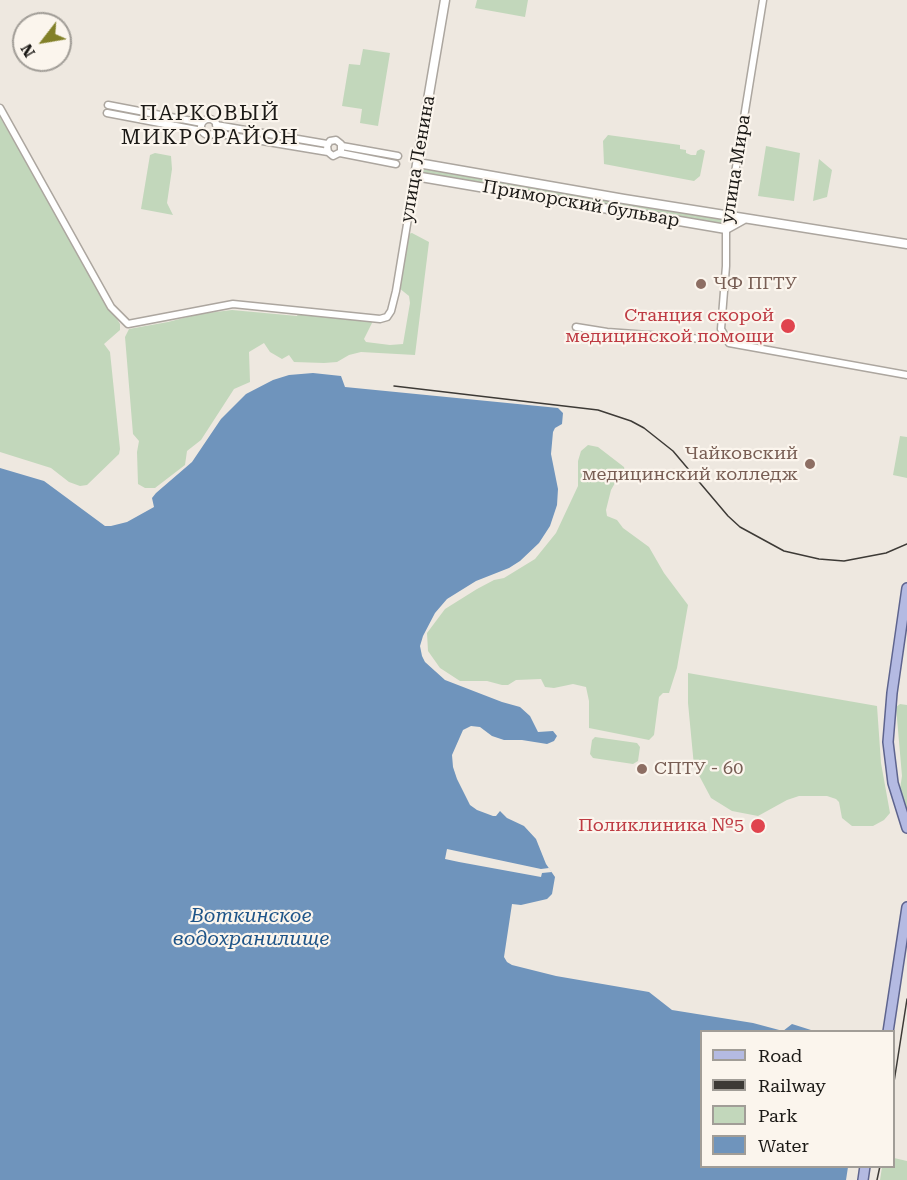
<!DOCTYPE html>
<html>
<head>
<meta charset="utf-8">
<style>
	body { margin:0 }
	#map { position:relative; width:907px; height:1180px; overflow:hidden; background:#eee8e0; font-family:"Roboto Serif",serif }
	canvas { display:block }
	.legend { position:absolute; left:700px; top:1030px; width:195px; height:138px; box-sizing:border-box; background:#fbf5ed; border:2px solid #a19d97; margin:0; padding:8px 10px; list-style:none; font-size:18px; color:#1b1916 }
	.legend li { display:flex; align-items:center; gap:12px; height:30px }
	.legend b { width:30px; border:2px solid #a19d97 }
	.north { position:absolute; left:12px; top:12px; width:60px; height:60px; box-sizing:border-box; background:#fbf5ed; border:2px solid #a19d97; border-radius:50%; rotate:239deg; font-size:16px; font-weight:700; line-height:24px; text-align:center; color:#1b1916 }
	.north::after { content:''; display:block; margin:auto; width:21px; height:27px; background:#828028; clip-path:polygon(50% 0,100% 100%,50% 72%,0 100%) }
</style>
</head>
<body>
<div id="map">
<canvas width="907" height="1180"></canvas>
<ul class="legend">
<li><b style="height:8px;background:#b4bae2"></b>Road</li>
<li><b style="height:8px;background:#3d3a36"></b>Railway</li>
<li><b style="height:16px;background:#c2d7bb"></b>Park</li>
<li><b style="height:16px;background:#6f94bc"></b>Water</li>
</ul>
<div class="north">N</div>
</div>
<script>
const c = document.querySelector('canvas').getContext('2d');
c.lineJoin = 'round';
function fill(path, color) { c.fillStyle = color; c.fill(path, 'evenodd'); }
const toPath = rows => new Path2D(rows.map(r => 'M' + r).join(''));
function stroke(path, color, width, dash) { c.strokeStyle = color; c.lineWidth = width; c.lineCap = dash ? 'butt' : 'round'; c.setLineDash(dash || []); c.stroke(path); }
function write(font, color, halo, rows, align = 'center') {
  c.font = font + ' "Roboto Serif",serif'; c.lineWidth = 4.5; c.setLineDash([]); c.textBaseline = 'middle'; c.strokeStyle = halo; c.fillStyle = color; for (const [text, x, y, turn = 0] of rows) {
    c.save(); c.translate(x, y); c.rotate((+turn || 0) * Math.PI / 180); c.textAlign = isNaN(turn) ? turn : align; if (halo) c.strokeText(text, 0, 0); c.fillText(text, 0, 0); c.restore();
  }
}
fill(toPath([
	[477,0,528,0,525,17,475,8],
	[363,49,390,53,378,126,360,123,362,109,342,106,349,64,360,65],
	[0,117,120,324,120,330,104,344,110,352,120,449,119,454,87,485,80,486,69,482,51,468,0,452],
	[608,135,680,145,680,149,686,150,686,153,691,155,696,155,697,151,701,149,705,151,700,176,694,181,604,164,603,141],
	[766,146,800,153,794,201,758,196],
	[155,153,171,156,172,169,167,203,173,215,141,209,150,155],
	[819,159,832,170,827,197,813,201],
	[418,164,728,216,726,229,415,176],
	[412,233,429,242,415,355,361,352,349,355,337,362,324,363,294,362,289,355,282,359,270,352,264,343,249,352,250,382,234,389,201,440,187,451,185,465,155,488,145,488,138,484,137,452,139,441,133,434,125,337,129,329,168,322,199,314,232,310,297,316,299,312,374,319,364,339,366,342,390,345,403,344,410,303,409,296,399,288,408,234],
	[900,436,907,437,907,478,893,475],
	[588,445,598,447,624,467,625,472,615,483,611,490,606,510,607,516,617,520,623,528,649,547,664,573,688,605,677,668,669,693,663,693,659,697,654,735,649,740,589,728,589,701,586,687,573,684,554,688,545,687,541,679,516,680,508,685,502,685,487,681,460,681,440,668,428,651,427,633,445,609,477,589,494,580,504,578,535,559,556,533,578,486,578,461,581,451],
	[688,673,877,706,881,763,890,813,884,820,873,826,852,826,842,818,839,802,836,799,827,796,799,796,787,800,758,816,732,811,711,798,694,766,688,703],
	[900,704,907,705,907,810,900,789,902,776,896,707],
	[595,737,637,743,640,747,638,761,633,764,593,758,590,754,592,740],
	[894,1158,907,1161,907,1180,880,1180,882,1167,894,1166]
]), '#c2d7bb');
fill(toPath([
	[313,373,341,376,345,387,548,407,558,408,563,413,562,424,555,428,553,432,551,454,558,489,557,505,550,526,539,543,520,561,509,568,476,581,447,599,435,613,423,636,420,646,422,656,425,662,445,680,502,702,520,707,530,716,538,732,553,731,557,736,554,741,547,744,522,740,504,740,492,736,480,727,471,726,463,730,452,755,453,767,457,779,470,805,477,810,493,816,496,816,500,811,507,818,524,826,536,839,546,864,555,877,552,894,547,899,521,905,512,904,504,957,507,962,512,965,556,976,649,992,672,1010,753,1023,783,1031,792,1024,811,1030,814,1031,702,1032,702,1166,848,1167,846,1180,0,1180,0,468,44,481,105,526,111,526,127,522,154,507,152,498,156,493,192,462,221,419,246,394,273,380,289,375]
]), '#6f94bc');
fill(toPath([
	[447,849,541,869,549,868,552,872,542,873,541,877,459,862,445,859]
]), '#eee8e0');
const street = toPath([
	[763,0,726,229,726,266,721,329,729,343,907,375],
	[108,105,202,123],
	[0,108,111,307,128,324,233,304,380,319,387,317,391,311,396,291,415,176],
	[107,113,202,131],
	'201 127a8 8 0 1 1 16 0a8 8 0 1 1-16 0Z',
	[216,125,327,144],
	[214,133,328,152,333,156,341,152,341,144,336,140,330,141,327,146,328,152],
	[342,146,398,156],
	[340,153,396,164],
	[576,327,607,332,704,339,726,337]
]);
const secondary = toPath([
	[445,0,415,176,726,229,744,219],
	[418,163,624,199,907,244]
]);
const primary = toPath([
	[907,588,892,693,888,742,893,783,907,828],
	[888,1032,907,907],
	[863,1180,865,1166]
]);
stroke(street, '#aca69f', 9);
stroke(secondary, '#aca69f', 11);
stroke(primary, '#5e648e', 12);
stroke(street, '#fff', 6);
stroke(secondary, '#fff', 8);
stroke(primary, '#b4bae2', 9);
stroke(toPath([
	[394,386,598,410,631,421,644,428,673,451,728,516,740,527,784,551,819,559,844,561,886,553,907,544],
	[894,1082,907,999],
	[877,1180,880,1166]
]), '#3d3a36', 1.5);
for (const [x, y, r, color] of [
	[701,284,6,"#8d6e63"],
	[788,326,8,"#e0444e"],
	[810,464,6,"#8d6e63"],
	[642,769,6,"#8d6e63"],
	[758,826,8,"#e0444e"]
]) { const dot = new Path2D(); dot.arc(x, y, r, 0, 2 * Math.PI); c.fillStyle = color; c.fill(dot); stroke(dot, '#fbf5ed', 2); }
write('18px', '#1b1916', '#fbf5ed', [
	["улица Ленина",418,159,-80],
	["улица Мира",736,169,-81],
	["Приморский бульвар",581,204,10]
]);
write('18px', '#785e54', '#fbf5ed', [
	["ЧФ ПГТУ",713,284],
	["Чайковский",798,454,"right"],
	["медицинский колледж",798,475,"right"],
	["СПТУ - 60",654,769]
], 'left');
write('18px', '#be3a42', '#fbf5ed', [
	["Станция скорой",774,316],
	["медицинской помощи",774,337],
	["Поликлиника №5",744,826]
], 'right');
write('italic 20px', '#1e5488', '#fbf5ed', [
	["Воткинское",251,916],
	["водохранилище",251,939]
]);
c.letterSpacing = '1.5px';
write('21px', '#1b1916', '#fbf5ed', [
	["ПАРКОВЫЙ",210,114],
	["МИКРОРАЙОН",210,138]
]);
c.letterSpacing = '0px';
</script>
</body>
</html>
